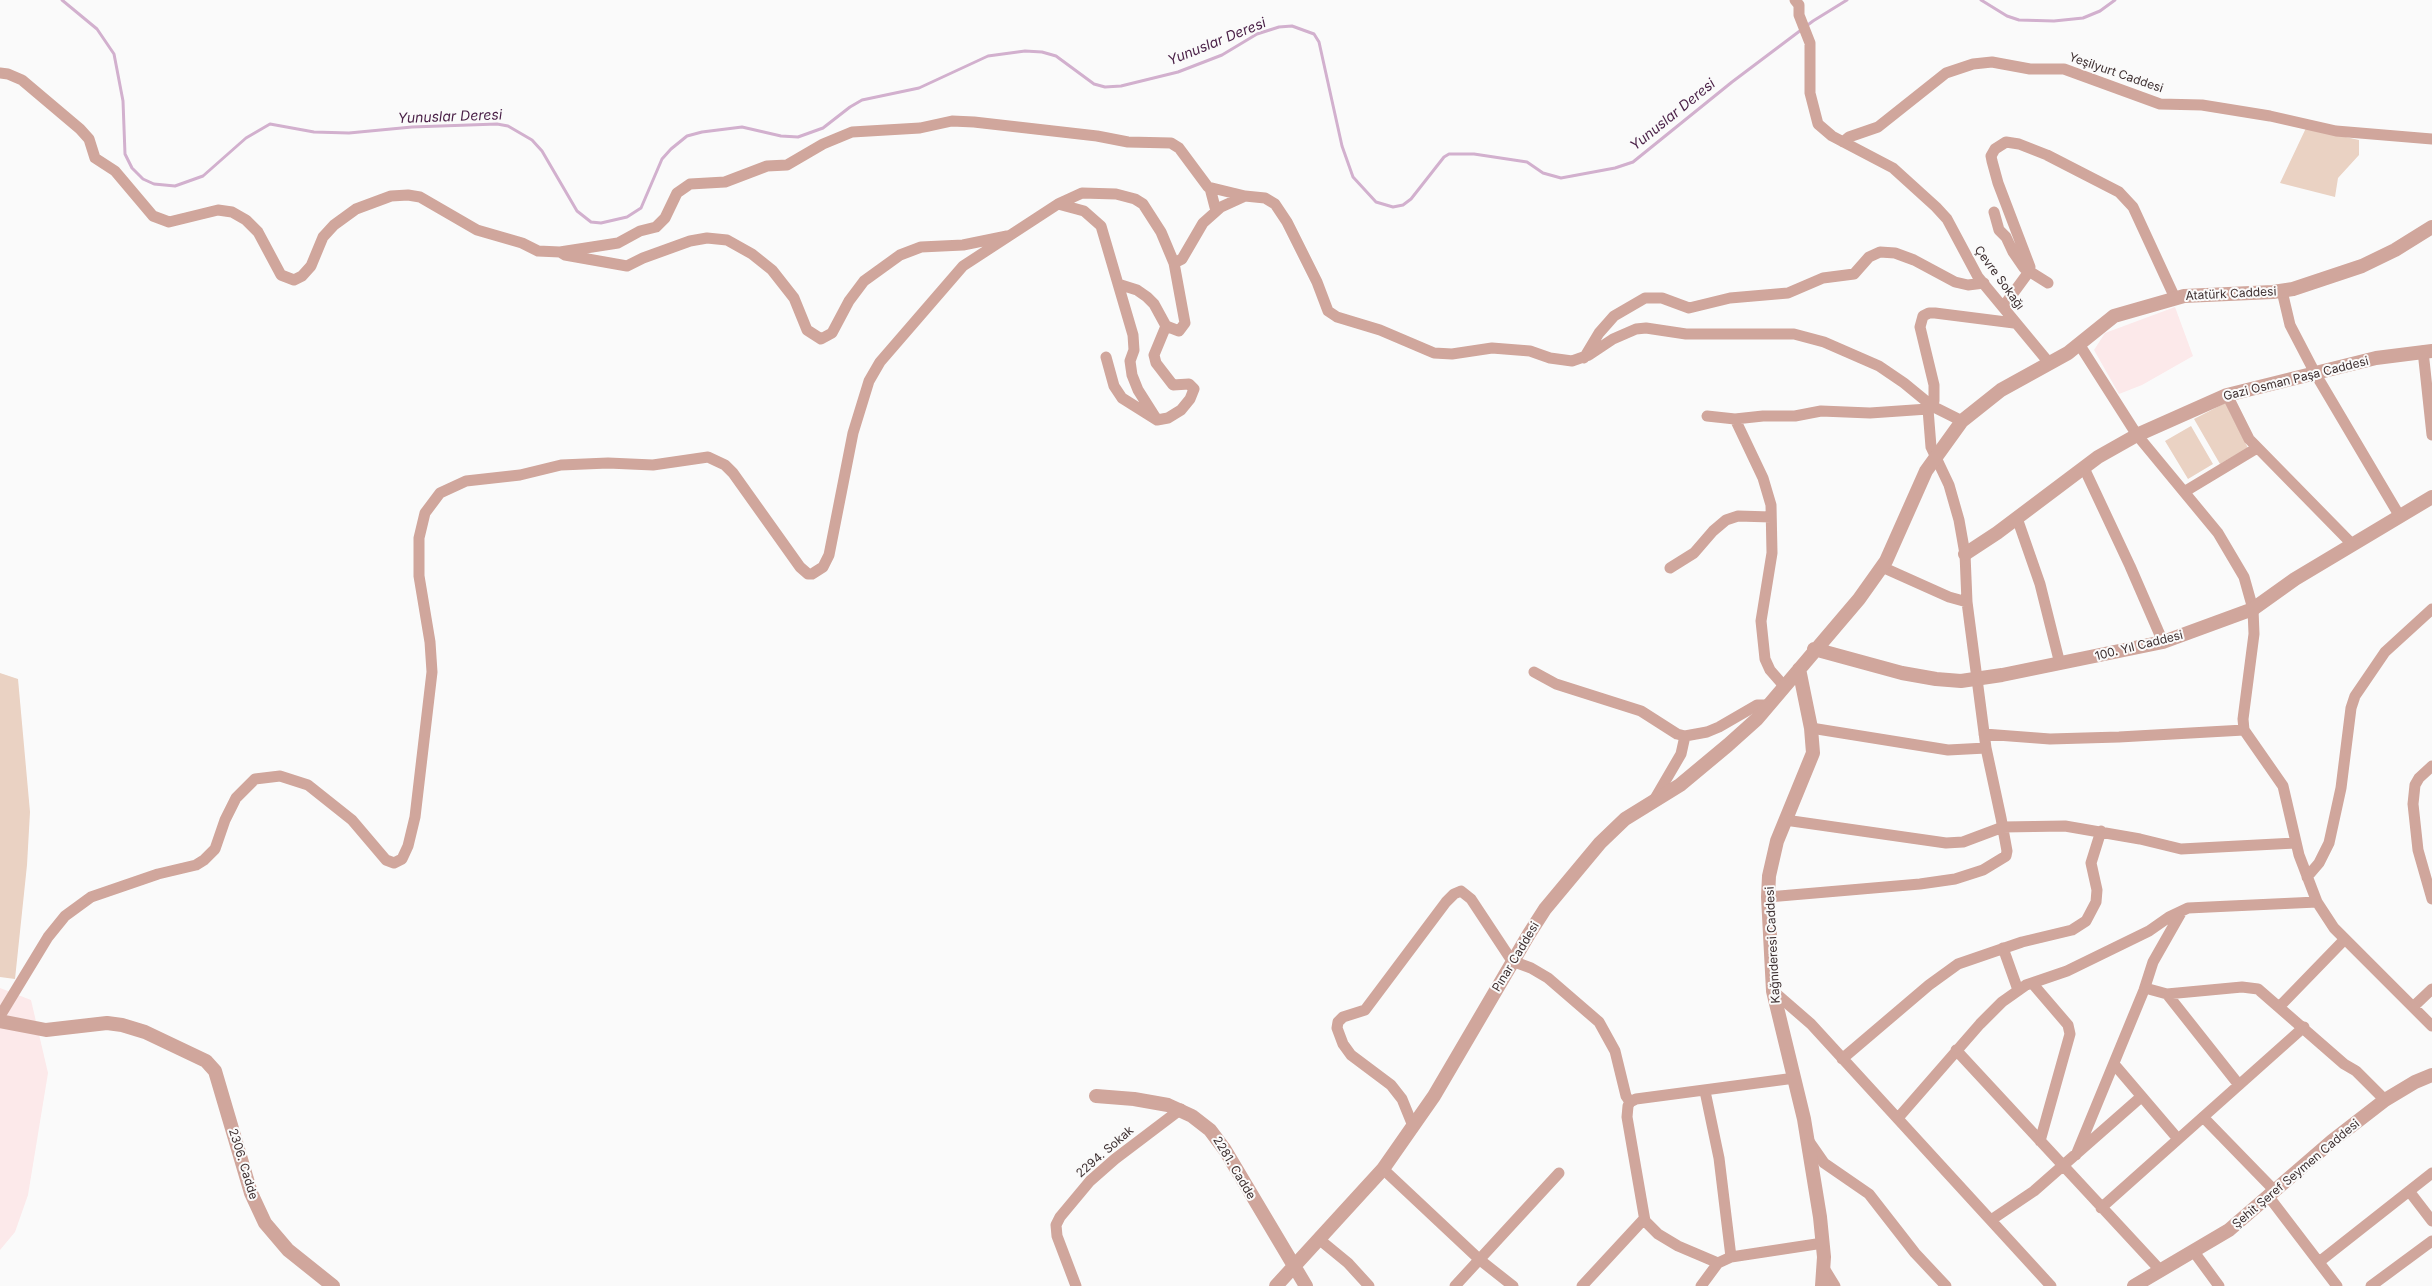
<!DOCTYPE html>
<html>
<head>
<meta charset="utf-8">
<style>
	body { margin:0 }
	canvas { display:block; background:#fafafa }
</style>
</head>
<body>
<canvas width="2432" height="1286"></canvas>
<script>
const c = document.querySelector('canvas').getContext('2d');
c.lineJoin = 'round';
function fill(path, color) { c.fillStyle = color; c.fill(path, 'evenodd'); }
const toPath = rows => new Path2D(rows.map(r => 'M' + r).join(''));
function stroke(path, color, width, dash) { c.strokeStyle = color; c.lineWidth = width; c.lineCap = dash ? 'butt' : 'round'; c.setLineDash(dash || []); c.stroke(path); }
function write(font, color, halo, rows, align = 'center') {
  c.font = font + ' Inter,sans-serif'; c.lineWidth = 4; c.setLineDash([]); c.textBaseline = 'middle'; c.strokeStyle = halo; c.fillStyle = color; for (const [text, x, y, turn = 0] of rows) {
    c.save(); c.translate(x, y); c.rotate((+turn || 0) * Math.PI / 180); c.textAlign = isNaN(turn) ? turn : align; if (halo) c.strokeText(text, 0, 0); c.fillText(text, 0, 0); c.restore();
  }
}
fill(toPath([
	[2175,307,2193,356,2142,385,2119,394,2094,350,2105,333],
	[0,988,31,1000,48,1073,28,1195,15,1232,0,1250]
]), '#fce9ea');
fill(toPath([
	[2306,128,2359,140,2359,155,2338,178,2335,197,2280,183],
	[2225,403,2248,448,2220,464,2194,419],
	[2191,426,2213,464,2188,479,2165,441],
	[0,673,18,679,30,812,27,865,15,979,0,977]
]), '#ead2c3');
stroke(toPath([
	[62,0,97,29,114,54,123,101,125,154,132,168,143,179,154,184,175,186,203,176,246,138,270,124,314,132,349,133,412,127,497,124,508,126,532,140,542,151,577,211,591,222,601,223,627,217,641,208,662,159,671,149,687,136,702,132,742,127,781,136,798,137,823,128,850,107,862,100,919,88,988,56,1025,51,1042,52,1056,56,1094,84,1105,87,1121,86,1178,72,1222,55,1257,34,1279,27,1292,26,1314,34,1319,42,1342,146,1353,177,1376,202,1393,207,1403,205,1411,199,1444,157,1449,154,1474,154,1527,162,1543,173,1561,178,1615,168,1633,162,1732,82,1813,21,1847,0],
	[1981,0,2007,16,2019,20,2054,21,2083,18,2100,11,2115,0]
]), '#d2b0ce', 3);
stroke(toPath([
	[1795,0,1799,5,1799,15,1810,43,1810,93,1818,124,1832,136,1893,168,1936,207,1947,219,1978,277,2050,364],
	[0,73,8,74,22,80,80,129,89,139,95,158,115,171,153,216,169,222,218,210,232,212,246,220,258,232,281,275,294,280,302,276,311,266,323,237,334,225,356,209,391,196,408,195,420,197,477,230,522,243,538,251,560,252,618,243,640,231,656,227,665,218,677,193,690,184,725,182,767,166,787,165,823,144,852,132,920,128,952,121,974,122,1097,136,1128,142,1171,143,1179,148,1208,187,1245,196],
	[1843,142,1849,137,1878,127,1946,73,1973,64,1992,62,2030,69,2064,69,2160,104,2202,105,2270,116,2336,131,2432,139],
	[1210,188,1216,211],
	[1058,204,1084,211,1101,226,1133,335,1134,350,1130,361,1132,375,1138,390,1157,420],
	[1994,212,1999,230,2006,237,2013,252,2024,268,2048,283],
	[560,252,565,255,627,266,643,258,690,241,707,238,727,240,752,254,772,270,794,298,807,330,821,339,832,333,849,301,864,281,900,255,921,247,963,245,1007,236],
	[1118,284,1137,290,1147,297,1154,304,1166,326,1179,331,1185,323,1174,263],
	[2282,291,2290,325,2315,373,2399,515],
	[2003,307,2028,273,2030,267,1998,183,1992,161,1991,156,1995,149,2006,142,2019,144,2047,155,2119,192,2133,207,2175,298],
	[2079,344,2137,435,2218,533,2244,577,2253,609,2254,634,2243,719,2244,730,2283,786,2299,855,2317,902,2334,928,2432,1026],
	[2423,351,2432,435],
	[1106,357,1114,386,1122,398,1157,420,1168,418,1181,410,1190,399,1194,389,1189,384,1173,385,1156,363,1154,355,1166,326],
	[1584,358,1599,333,1614,316,1645,298,1662,298,1689,308,1730,298,1788,293,1823,278,1854,274,1869,257,1880,252,1895,253,1914,260,1955,282,1968,285,1984,283],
	[2227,395,2249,439,2352,544],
	[1707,416,1735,419,1763,416,1795,416,1821,411,1870,413,1928,409,1934,401,1934,385,1920,327,1923,316,1929,313,1935,313,2014,323],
	[1735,419,1763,478,1771,505,1772,553,1761,621,1765,659,1770,670,1784,686],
	[2084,468,2130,566,2163,642],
	[2184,492,2257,448],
	[2017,518,2040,584,2060,664],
	[1882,567,1949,597,1967,602],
	[1670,568,1694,553,1713,531,1726,520,1738,516,1771,517],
	[1534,672,1556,684,1641,711,1677,734,1685,736,1707,732,1719,727,1757,705,1769,705],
	[1811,728,1948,750,1986,748],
	[1984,734,2050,739,2119,737,2244,730],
	[2432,766,2419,778,2415,785,2413,804,2418,850,2432,899],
	[1653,802,1681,754,1685,736],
	[1785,820,1946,843,1963,842,2003,827,2065,826,2140,839,2181,849,2295,843],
	[2307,877,2319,863,2329,843,2341,788,2351,708,2355,696,2385,652,2432,609],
	[1768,897,1920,884,1955,879,1983,870,2006,856,2007,851,2001,818,1986,748,1967,602,1965,554,1959,520,1949,485,1931,447,1928,409],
	[2003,948,2018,990],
	[2032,983,2068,1025,2070,1034,2040,1141],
	[2145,988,2167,994,2239,1085],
	[1773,991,1811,1024,2051,1286],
	[2167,994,2242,987,2258,989,2344,1064,2356,1071,2385,1100],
	[2280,1006,2345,939],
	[2413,1007,2432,989],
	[0,1016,48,937,65,916,91,897,158,874,196,865,204,860,215,849,225,820,236,798,255,779,280,776,308,785,352,820,386,860,394,863,402,859,408,846,415,817,432,672,430,642,419,576,419,538,425,513,440,493,466,481,520,475,561,465,608,463,653,465,708,457,725,465,733,473,800,567,808,574,812,574,823,567,829,555,853,433,869,381,880,362,963,266,1058,204,1082,193,1116,194,1135,199,1143,204,1161,232,1174,263,1182,259,1203,223,1221,207,1245,196,1265,198,1275,204,1287,222,1317,282,1328,311,1337,317,1380,330,1434,353,1452,354,1492,348,1530,351,1550,358,1572,361,1589,355,1613,339,1636,329,1646,328,1686,334,1794,334,1824,342,1879,366,1904,383,1932,406,1962,421],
	[1956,1050,2161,1271],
	[1842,1059,1929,985,1958,964,2022,942,2072,930,2086,921,2096,902,2097,890,2091,863,2101,831],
	[2114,1064,2178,1139],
	[1705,1091,1719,1158,1731,1257],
	[2203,1117,2275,1191],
	[1898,1118,1980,1024,2002,1002,2026,985,2067,971,2149,931,2169,917,2188,908,2317,902],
	[1413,1126,1402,1099,1391,1085,1351,1055,1343,1044,1337,1028,1338,1022,1343,1017,1365,1010,1446,902,1454,894,1461,891,1471,899,1512,961,1531,968,1548,978,1599,1022,1615,1051,1626,1096,1630,1102],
	[1808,1140,1824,1163,1869,1194,1915,1253,1946,1286],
	[2076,1155,2144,990,2153,962,2182,911],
	[1383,1169,1480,1260,1513,1286],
	[2409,1191,2432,1221],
	[2269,1197,2337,1286],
	[2101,1208,2304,1027],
	[1991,1220,2034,1191,2141,1097],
	[1320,1240,1348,1263,1369,1286],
	[2194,1252,2219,1286],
	[2319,1262,2432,1173],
	[1718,1263,1678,1246,1658,1234,1645,1221,1627,1117,1628,1106,1630,1102,1636,1099,1795,1078],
	[1824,1268,1835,1286],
	[1076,1286,1057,1236,1056,1225,1060,1217,1090,1181,1115,1159,1181,1109],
	[1455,1286,1559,1173],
	[1582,1286,1644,1219],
	[1701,1286,1718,1263,1731,1257,1823,1243],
	[2371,1286,2432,1241]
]), '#d0a69c', 11);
stroke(toPath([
	[1965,554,1997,533,2098,457,2137,435,2227,395,2376,358,2432,351],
	[1814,649,1902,673,1936,679,1961,681,2002,675,2163,642,2253,609,2295,579,2432,497],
	[1799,669,1811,728,1813,753,1777,841,1769,876,1768,897,1773,991,1804,1119,1820,1217,1824,1257,1822,1286],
	[0,1021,46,1030,107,1023,122,1025,145,1032,206,1061,215,1071,251,1193,265,1223,288,1250,333,1286],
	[1096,1096,1134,1099,1168,1105,1192,1116,1210,1130,1225,1150,1306,1286],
	[1276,1286,1383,1169,1434,1096,1529,934,1545,909,1600,843,1625,819,1680,785,1728,745,1757,719,1859,599,1886,561,1926,471,1962,421,2001,390,2068,353,2114,316,2184,296,2273,292,2293,289,2362,266,2395,250,2432,227],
	[2134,1286,2229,1230,2332,1141,2385,1100,2415,1082,2432,1075]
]), '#d0a69c', 14);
write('12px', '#3d2f30', '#fafafa', [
	["Yeşilyurt Caddesi",2116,73,19],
	["Çevre Sokağı",1999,278,54],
	["Atatürk Caddesi",2231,294,-3],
	["Gazi Osman Paşa Caddesi",2296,379,-14],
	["100. Yıl Caddesi",2139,646,-14],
	["Kağnıderesi Caddesi",1773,945,-93],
	["Pınar Caddesi",1516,957,-59],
	["2294. Sokak",1105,1152,-41],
	["2306. Cadde",243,1164,73],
	["2281. Cadde",1234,1168,59],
	["Şehit Şeref Seymen Caddesi",2296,1174,-40]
]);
write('italic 14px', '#491f46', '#fafafa', [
	["Yunuslar Deresi",1217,42,-22],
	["Yunuslar Deresi",1673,115,-39],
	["Yunuslar Deresi",450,117,-2]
]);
</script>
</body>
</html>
